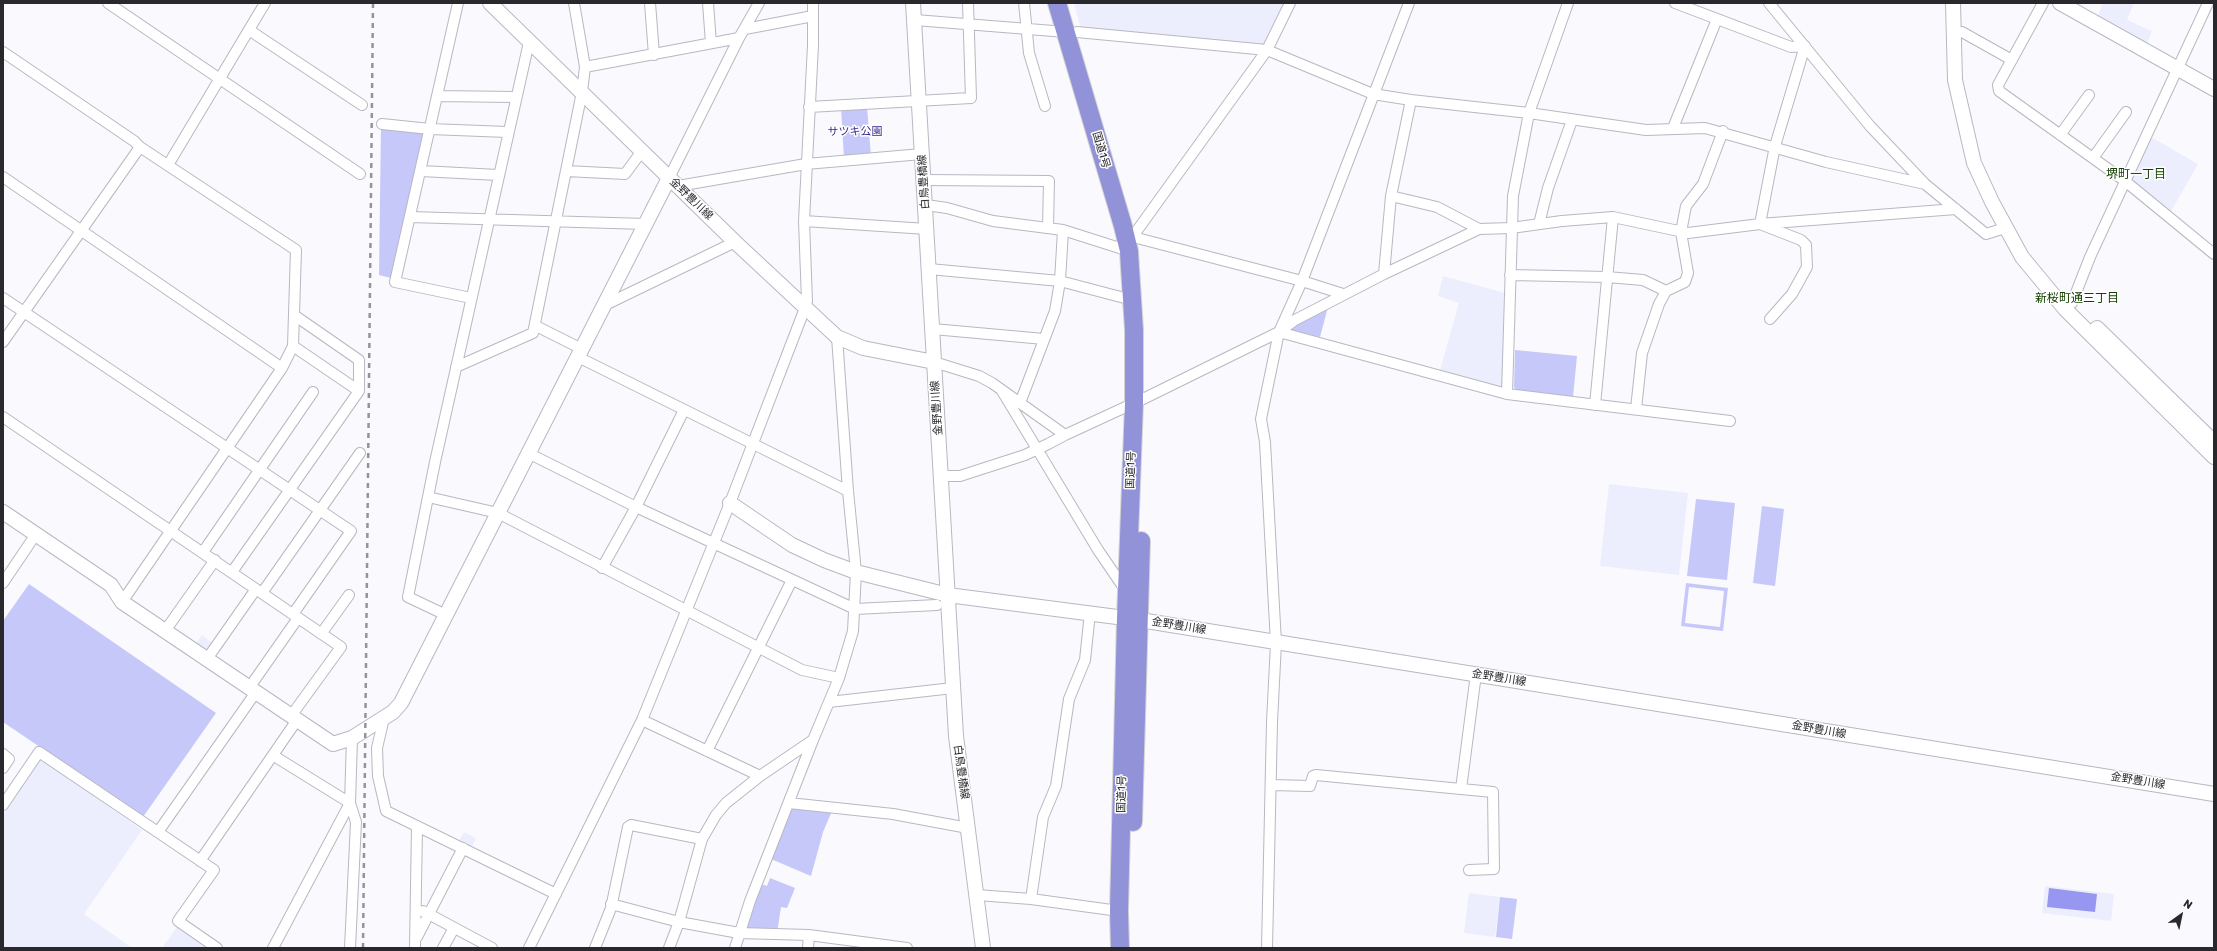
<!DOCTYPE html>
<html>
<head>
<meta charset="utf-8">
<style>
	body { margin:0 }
	#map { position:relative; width:2217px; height:951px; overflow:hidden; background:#f9f9fe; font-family:Rubik,sans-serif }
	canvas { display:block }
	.frame { position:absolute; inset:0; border:4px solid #29292d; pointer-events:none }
	.north { position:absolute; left:2161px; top:895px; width:40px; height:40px; -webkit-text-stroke:3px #fff; paint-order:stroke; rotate:33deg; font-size:11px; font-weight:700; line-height:16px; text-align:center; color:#29292d }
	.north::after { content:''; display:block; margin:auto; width:14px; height:18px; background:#29292d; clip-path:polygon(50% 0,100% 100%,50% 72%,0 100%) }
</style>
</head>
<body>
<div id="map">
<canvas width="2217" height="951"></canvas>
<div class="frame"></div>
<div class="north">N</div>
</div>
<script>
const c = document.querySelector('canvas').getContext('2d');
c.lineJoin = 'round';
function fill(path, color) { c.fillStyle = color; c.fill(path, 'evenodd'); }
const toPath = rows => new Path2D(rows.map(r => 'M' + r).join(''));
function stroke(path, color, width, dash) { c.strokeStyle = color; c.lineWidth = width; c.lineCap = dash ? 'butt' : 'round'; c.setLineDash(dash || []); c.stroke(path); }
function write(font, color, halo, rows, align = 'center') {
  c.font = font + ' Rubik,"Noto Sans JP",sans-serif'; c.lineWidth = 3; c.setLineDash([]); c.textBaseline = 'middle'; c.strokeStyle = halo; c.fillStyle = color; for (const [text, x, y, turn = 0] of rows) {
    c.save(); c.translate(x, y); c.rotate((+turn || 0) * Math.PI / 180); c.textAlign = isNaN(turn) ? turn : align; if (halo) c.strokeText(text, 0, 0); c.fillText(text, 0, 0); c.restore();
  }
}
fill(toPath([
	[1074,3,1283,3,1262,47,1081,29],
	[2103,3,2134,3,2127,20,2152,31,2146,45,2098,16],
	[2151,137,2198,164,2170,213,2135,184,2132,179],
	[1443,276,1505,293,1503,384,1501,388,1440,370,1459,303,1438,296],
	[1609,484,1688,493,1679,575,1600,566],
	[202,635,214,644,207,654,194,646],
	[40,758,142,830,84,914,132,948,3,948,3,815],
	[464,832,476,838,471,849,458,842],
	[2045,886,2114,894,2111,921,2042,913],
	[1469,893,1500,897,1495,937,1464,933],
	[177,927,208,948,162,948]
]), '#edeefd');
fill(toPath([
	[867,107,871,156,844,158,841,108],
	[381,126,425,131,391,278,379,275],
	[1328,307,1320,337,1292,330,1291,327],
	[1515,350,1577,356,1573,397,1517,391,1514,387],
	[1696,499,1735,503,1727,580,1687,576],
	[1762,506,1784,509,1775,586,1753,583],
	[1686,583,1728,588,1723,631,1681,626],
	[1689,587,1724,591,1720,627,1685,623],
	[29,584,216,713,143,817,3,722,3,621],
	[794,806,832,811,823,832,811,876,771,859,791,809],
	[770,878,795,888,787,908,781,907,777,933,746,930,747,916,761,884,767,886],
	[1500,897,1517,899,1512,939,1496,937]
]), '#c6c8fa');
fill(toPath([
	[2049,888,2097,894,2095,912,2047,907]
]), '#9796f0');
const street = toPath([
	[108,3,360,174],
	[458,3,395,282,471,298],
	[650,3,654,55],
	[708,3,711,43],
	[1024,3,1029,53,1045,106],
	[1675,3,1791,47,1805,46],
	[1769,3,1870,126,1925,184,1986,234,2005,228],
	[2043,3,1998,85,1999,91,2125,181,2214,254],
	[915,20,1066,32],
	[745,29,813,16],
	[249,30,362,105],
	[1077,32,1267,50,1373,94,1411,100,1529,113,1646,130,1705,128,1826,162,1925,184],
	[1962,32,2012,60],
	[3,52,134,141,140,147,296,250,293,346,282,368,122,602],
	[585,67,739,38],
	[437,96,515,97],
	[809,107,971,98,968,3],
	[382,124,430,129,507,132],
	[1673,128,1717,19],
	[2060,135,2089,95],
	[2093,158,2126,112],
	[168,165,265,3],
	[421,171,498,175],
	[566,171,625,174,642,151],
	[3,177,282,368],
	[669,178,739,38,759,3],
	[925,180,1049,181,1048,228],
	[678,186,806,164,922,154],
	[1391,196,1437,207,1479,229],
	[926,205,947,208,993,221,1063,230,1129,251],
	[410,217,646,224],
	[804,221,927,229],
	[1539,224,1548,188,1572,120],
	[1136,232,1267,50,1290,3],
	[1137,238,1302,281,1343,294],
	[929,269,1060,281,1132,300],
	[1384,274,1391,196,1411,100],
	[1510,275,1607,277,1643,280,1666,291],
	[3,298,351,531,293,614],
	[2072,303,2090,257,2208,3],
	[605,305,735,242],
	[1770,319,1792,294,1807,267,1806,245,1801,240,1760,224,1775,146,1805,46],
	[536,326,582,349],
	[933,329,1044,339],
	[1279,332,1507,394,1730,421],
	[3,342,140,147],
	[293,346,359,391],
	[578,357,848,491],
	[934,362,979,376,992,383,1065,435],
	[456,367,533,333,582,92,585,67,574,3],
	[1002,391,1098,550,1126,591],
	[1507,394,1513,196,1529,113,1568,3],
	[1020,403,1055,311,1060,281,1063,230],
	[1595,405,1613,217],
	[1636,409,1642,353,1659,304,1666,291,1685,282,1688,273,1681,232,1686,206,1703,184,1723,131],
	[3,417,341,647,291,716],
	[528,453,636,507,855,609,937,605],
	[942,476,960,476,1025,455,1048,444,1065,435,1143,399,1279,332,1295,320,1384,274,1479,229,1511,228,1562,221,1613,217,1688,233,1760,224,1956,209],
	[428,497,498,513,802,670,839,678],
	[203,552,313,392],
	[602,568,636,507,684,410],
	[232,572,359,391,359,360,294,315],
	[3,583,36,534],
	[262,593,360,453],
	[446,615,408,597,435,462,529,42],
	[165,631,215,560],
	[321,634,349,595],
	[207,659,256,589],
	[249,688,298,618],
	[829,702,953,688],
	[384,718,377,748,378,776,386,811,556,894],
	[642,720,760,776],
	[707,751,792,580],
	[3,754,9,759,3,768],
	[274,756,350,803],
	[1272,785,1310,786,1313,776,1316,775,1461,789],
	[789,803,893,814,968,828],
	[3,805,39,752,214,870,178,921,217,948],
	[158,832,256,692],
	[200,861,297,720],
	[1469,870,1494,869,1493,792,1461,789,1476,674],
	[977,895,1031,899,1119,911],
	[1031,899,1043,817,1056,786,1069,699,1085,660,1090,613],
	[611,904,679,922,739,933,809,935,907,948],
	[423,911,492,948],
	[417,937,463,848],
	[273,948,350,803],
	[350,948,356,822,350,803,352,738],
	[415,948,417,826],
	[443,948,454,928],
	[529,948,642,720,730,503,805,308,807,301,804,221,813,45,813,3],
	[595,948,611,908,628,827,631,825,702,839],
	[669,948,679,922,702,839,716,815,726,803,760,776,813,740],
	[735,948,750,901,813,740,839,678,853,631,856,572,848,491,837,337],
	[808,948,809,935],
	[1267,948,1272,722,1276,643,1265,442,1261,419,1279,332,1302,281,1409,3]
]);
const secondary = toPath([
	[490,3,735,242,837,337,863,348,934,362],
	[913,3,956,736,983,948],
	[1953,3,1955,80,1974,163,1992,202,2022,257,2065,309,2214,457],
	[2060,3,2214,89],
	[2097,328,2214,442],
	[730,503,792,545,824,560,856,572,948,595,1140,620,2214,794],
	[3,512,111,585,122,602,333,744,352,738,393,712,401,703,669,178]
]);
const highway = toPath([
	[1057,3,1123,226,1129,251,1130,268,1134,330,1134,403,1126,618,1119,911,1120,948],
	[1133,822,1141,541]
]);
stroke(street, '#b7b8c2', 12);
stroke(secondary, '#b7b8c2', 16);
stroke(highway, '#d4d4d5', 20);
stroke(street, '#fff', 10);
stroke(secondary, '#fff', 14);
stroke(highway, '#9192d8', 18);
stroke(toPath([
	[363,948,373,3]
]), '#949498', 2.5, [5, 5]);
write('11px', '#37258b', '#fff', [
	["サツキ公園",855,132]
]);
write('11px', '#29292d', '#fff', [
	["国道1号",1101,150,74],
	["白鳥豊橋線",924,182,-94],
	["金野豊川線",691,199,44],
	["金野豊川線",937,408,-94],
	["国道1号",1131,470,-88],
	["金野豊川線",1179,626,9],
	["金野豊川線",1499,678,9],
	["金野豊川線",1819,730,10],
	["白鳥豊橋線",961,772,82],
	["金野豊川線",2138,781,9],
	["国道1号",1122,794,-89]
]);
write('12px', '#164103', '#fff', [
	["堺町一丁目",2136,175],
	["新桜町通三丁目",2077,299]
]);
</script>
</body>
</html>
